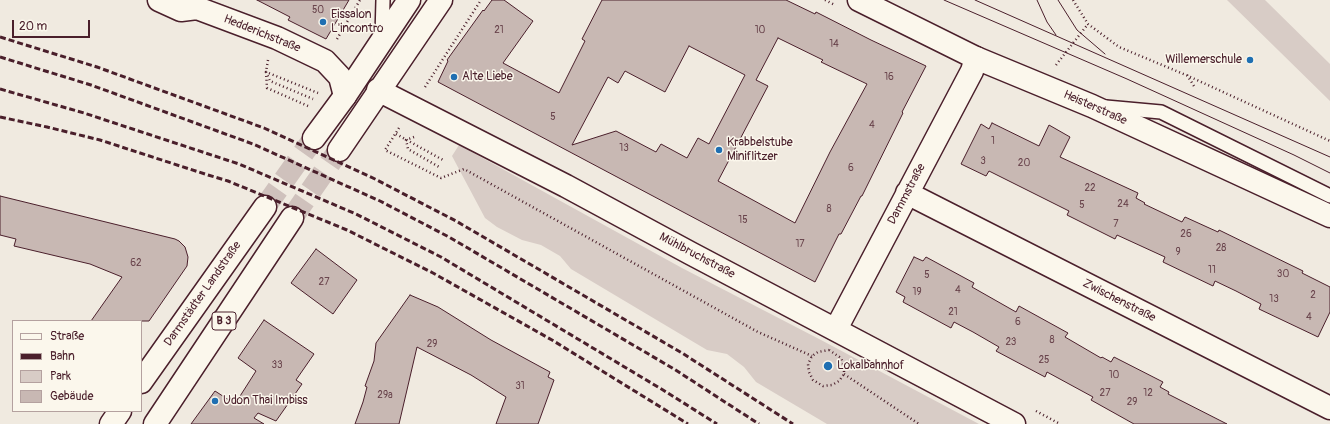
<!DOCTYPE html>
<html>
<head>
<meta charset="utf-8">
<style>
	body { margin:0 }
	#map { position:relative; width:1330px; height:424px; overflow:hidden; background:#f0eae0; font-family:Pangolin,sans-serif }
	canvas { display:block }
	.legend { position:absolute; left:12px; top:320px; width:130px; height:92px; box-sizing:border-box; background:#fbf7ec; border:1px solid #b4a19f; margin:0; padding:5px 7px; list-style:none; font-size:12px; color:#4a1f2b }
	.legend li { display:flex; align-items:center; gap:8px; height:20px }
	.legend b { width:20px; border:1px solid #b4a19f }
	.scale { position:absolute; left:12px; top:20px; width:78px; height:18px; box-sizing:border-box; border:2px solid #4a1f2b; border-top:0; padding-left:5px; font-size:12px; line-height:14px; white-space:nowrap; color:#4a1f2b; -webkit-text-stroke:3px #fbf7ec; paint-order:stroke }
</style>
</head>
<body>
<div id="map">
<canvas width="1330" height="424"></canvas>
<ul class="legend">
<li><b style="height:5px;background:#fbf7ec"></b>Straße</li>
<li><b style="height:5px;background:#4a1f2b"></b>Bahn</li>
<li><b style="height:11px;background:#d8ccc6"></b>Park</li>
<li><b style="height:11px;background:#c8b8b3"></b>Gebäude</li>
</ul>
<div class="scale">20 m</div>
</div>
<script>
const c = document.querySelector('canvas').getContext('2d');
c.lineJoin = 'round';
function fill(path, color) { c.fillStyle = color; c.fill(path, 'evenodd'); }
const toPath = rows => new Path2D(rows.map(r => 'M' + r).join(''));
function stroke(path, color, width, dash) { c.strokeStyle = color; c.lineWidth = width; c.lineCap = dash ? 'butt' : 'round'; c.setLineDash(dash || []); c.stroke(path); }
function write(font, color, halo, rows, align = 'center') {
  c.font = font + ' Pangolin,sans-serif'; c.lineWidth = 3; c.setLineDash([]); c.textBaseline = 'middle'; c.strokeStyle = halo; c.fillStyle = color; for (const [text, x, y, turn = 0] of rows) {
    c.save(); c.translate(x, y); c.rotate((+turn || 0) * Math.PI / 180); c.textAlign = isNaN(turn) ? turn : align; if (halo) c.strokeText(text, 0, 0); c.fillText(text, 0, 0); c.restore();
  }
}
fill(toPath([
	[1227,0,1265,0,1330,64,1330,101],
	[459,145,682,268,821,340,979,424,827,424,756,382,744,367,727,354,707,350,571,269,560,256,541,245,522,240,497,227,485,218,452,156]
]), '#d8ccc6');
const building = toPath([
	[257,0,349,0,326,39,288,20,290,17,257,0],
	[492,0,504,0,533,21,503,63,559,93,585,41,582,39,602,0,786,0,815,14,816,12,871,40,926,66,902,112,903,113,862,196,861,196,841,234,839,234,815,282,438,82,448,61,447,60,483,10,484,11,492,0],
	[778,38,823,60,821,62,867,84,830,152,795,223,718,181,768,86,756,80,778,38],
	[689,46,745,75,709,144,698,138,687,158,661,144,656,152,616,131,572,145,608,77,618,83,625,71,665,92,689,46],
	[992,123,1039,146,1049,125,1070,137,1060,157,1138,193,1136,198,1145,203,1144,204,1182,222,1185,217,1218,232,1219,230,1303,271,1302,273,1330,287,1330,312,1318,337,1259,309,1261,304,1236,291,1215,281,1213,286,1163,262,1165,257,1117,235,1115,239,1067,215,1069,211,989,171,986,176,961,164,981,124,989,129,992,123],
	[0,196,175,239,179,241,185,247,188,257,187,266,149,321,91,321,122,277,90,264,14,246,16,239,0,235,0,196],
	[316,249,357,280,333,314,291,283,316,249],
	[914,257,923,261,926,257,974,283,972,287,1016,312,1019,306,1068,333,1065,337,1101,358,1102,357,1111,362,1114,357,1163,382,1160,387,1169,392,1168,394,1227,424,1134,424,1091,400,1093,397,1047,372,1045,377,996,351,999,347,973,332,954,322,951,328,903,302,905,297,896,292,914,257],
	[410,295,438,307,491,340,550,372,548,377,554,380,538,424,496,424,506,397,471,375,417,347,399,424,355,424,363,402,367,387,365,386,374,361,376,343,410,295],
	[264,320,314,354,296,380,302,384,276,421,258,413,254,418,264,424,191,424,215,391,235,404,256,371,238,358,264,320]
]);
fill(building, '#c8b8b3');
stroke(building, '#4a1f2b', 1);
stroke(toPath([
	[265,207,314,138],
	[292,218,339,150]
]), '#cfc1bc', 22, [22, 11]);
const lane = toPath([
	[382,36,383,0],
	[1106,107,1161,112,1330,196]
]);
const street = toPath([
	[159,0,181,10,197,8,277,38,325,61,340,77,345,96],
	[378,90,566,186,690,253,1014,424],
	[907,193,1330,408],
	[836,329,972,71,976,58]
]);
const secondary = toPath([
	[859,0,976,58,1092,106,1330,216]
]);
const primary = toPath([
	[314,138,345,96,409,0],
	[339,150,441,0],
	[141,382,265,207],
	[111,424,120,411],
	[155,424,292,218]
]);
stroke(lane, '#4a1f2b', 16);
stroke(street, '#4a1f2b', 25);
stroke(secondary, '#4a1f2b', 25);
stroke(primary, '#4a1f2b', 25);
stroke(toPath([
	[825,0,835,5],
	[1073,0,1088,24,1119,47,1186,75,1330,141],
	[337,39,360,0],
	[268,60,266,72,270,81,313,99],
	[1056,65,1088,24],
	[1187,75,1194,86],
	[425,87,481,0],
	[308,106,267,88,266,72,318,93],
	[399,128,385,150,441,178,464,169,758,332,812,356],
	[396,134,443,160],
	[414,137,406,140,408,149,439,167],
	[829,350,841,358,844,367,844,374,839,381,832,385,823,386,813,380,809,372,808,364,812,356,818,352,829,350],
	[844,374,919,424],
	[1036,411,1060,424]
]), '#4a1f2b', 2.5, [1, 3]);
stroke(lane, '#fbf7ec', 13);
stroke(street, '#fbf7ec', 22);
stroke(secondary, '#fbf7ec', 22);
stroke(primary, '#fbf7ec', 22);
stroke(toPath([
	[944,0,1127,79,1294,155,1330,173],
	[975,0,1330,157],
	[1037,0,1047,22,1056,35],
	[1058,0,1077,30,1105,54]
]), '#4a1f2b', 1);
stroke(toPath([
	[0,37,97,67,264,128,375,179,456,221,682,353,793,424],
	[0,57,91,85,253,144,380,201,449,237,674,369,759,424],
	[0,89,84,113,239,164,356,214,441,257,663,390,717,424],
	[0,117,47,127,100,140,208,175,228,181,347,230,433,273,552,340,688,424]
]), '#4a1f2b', 3, [6, 3]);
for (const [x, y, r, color] of [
	[323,22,4,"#1f6fb2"],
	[1250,60,4,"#1f6fb2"],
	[454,77,4,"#1f6fb2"],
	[719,150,4,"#1f6fb2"],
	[828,366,5,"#1f6fb2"],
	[215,401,4,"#1f6fb2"]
]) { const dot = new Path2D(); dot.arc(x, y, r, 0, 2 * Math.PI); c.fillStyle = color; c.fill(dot); stroke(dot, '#fbf7ec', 1.5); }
write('10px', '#6a454d', null, [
	["50",318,10],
	["21",499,30],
	["10",760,30],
	["14",834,44],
	["16",889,77],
	["5",553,117],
	["4",872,125],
	["1",993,141],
	["13",624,148],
	["3",983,161],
	["20",1024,163],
	["6",851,168],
	["22",1090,188],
	["24",1123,204],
	["5",1082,205],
	["8",829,209],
	["15",743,220],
	["7",1116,224],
	["26",1186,234],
	["17",800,244],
	["28",1221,248],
	["9",1178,252],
	["62",136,263],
	["11",1212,270],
	["30",1283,274],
	["5",927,275],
	["27",324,282],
	["4",958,290],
	["19",917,292],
	["2",1313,295],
	["13",1274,299],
	["21",953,312],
	["4",1309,317],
	["6",1018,322],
	["8",1052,340],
	["23",1011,342],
	["29",432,344],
	["25",1044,360],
	["33",277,365],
	["10",1114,375],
	["31",520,386],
	["27",1105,393],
	["12",1148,393],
	["29a",385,395],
	["29",1132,402]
]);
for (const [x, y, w] of [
	[224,321,24]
]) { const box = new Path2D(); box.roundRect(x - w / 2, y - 9, w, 18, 3); c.fillStyle = '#fbf7ec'; c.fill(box); stroke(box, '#4a1f2b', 1); }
write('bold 11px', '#4a1f2b', null, [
	["B 3",224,321]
]);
write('12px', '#4a1f2b', '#fbf7ec', [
	["Eissalon",331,15],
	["L'incontro",331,29],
	["Willemerschule",1242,60,"right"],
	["Alte Liebe",462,77],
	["Krabbelstube",727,143],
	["Miniflitzer",727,157],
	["Lokalbahnhof",837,366],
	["Udon Thai Imbiss",223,401]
], 'left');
write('12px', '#4a1f2b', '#fbf7ec', [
	["Hedderichstraße",262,34,22],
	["Heisterstraße",1095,108,24],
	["Dammstraße",907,194,-62],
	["Mühlbruchstraße",697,256,28],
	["Darmstädter Landstraße",203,294,-55],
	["Zwischenstraße",1119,301,27]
]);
</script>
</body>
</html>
